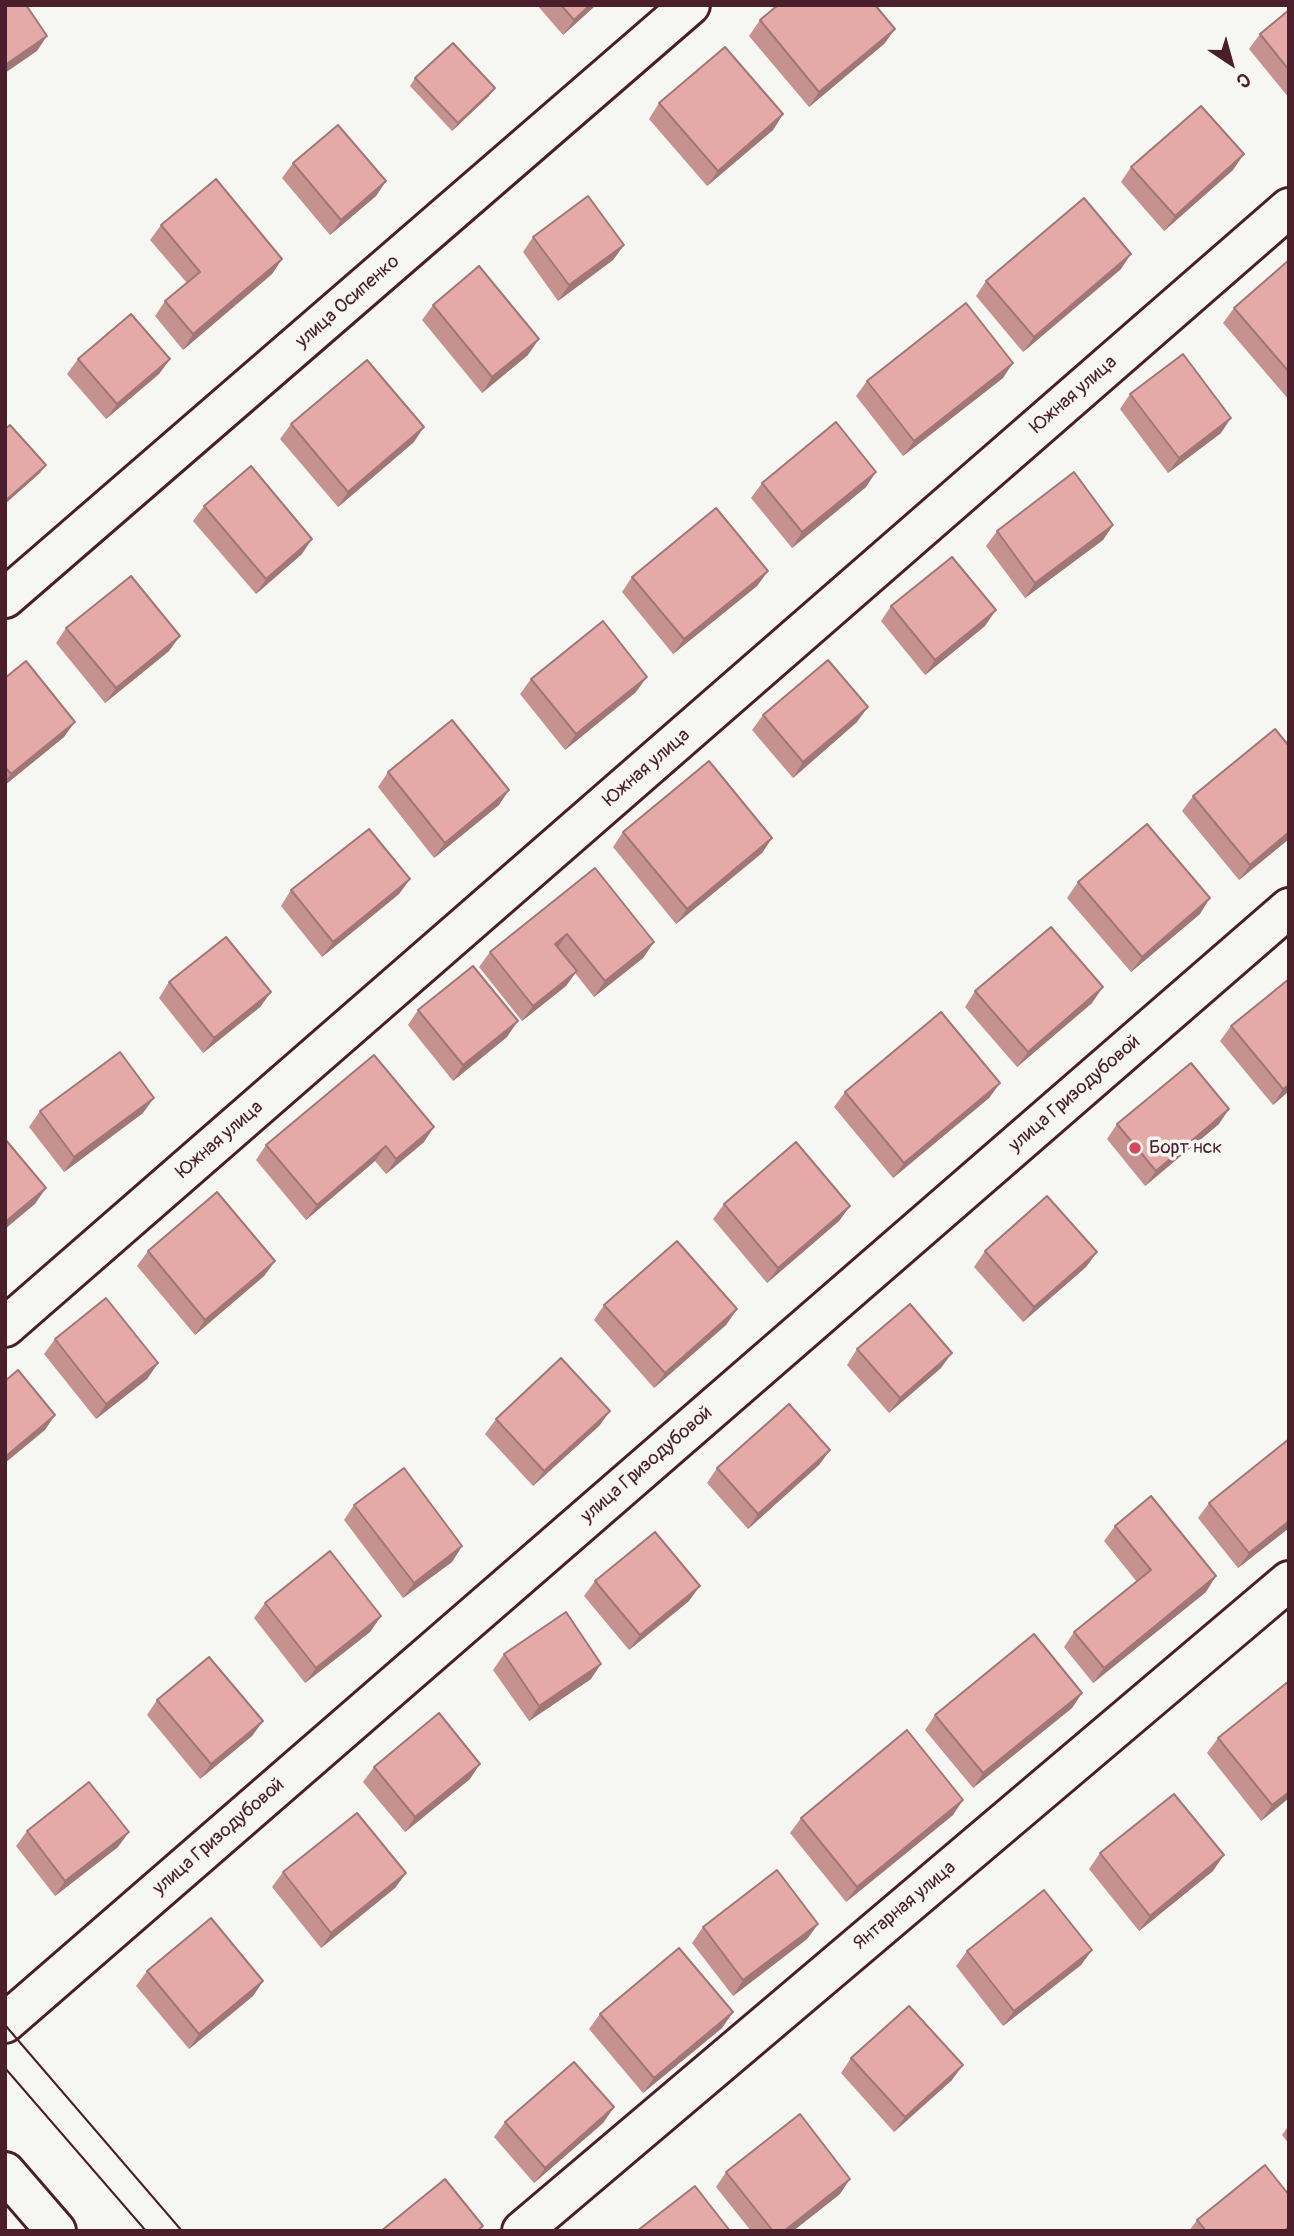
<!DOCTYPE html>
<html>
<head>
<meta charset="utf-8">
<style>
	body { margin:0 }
	#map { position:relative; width:1294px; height:2236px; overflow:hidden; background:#f6f6f2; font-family:Pangolin,sans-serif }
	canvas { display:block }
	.frame { position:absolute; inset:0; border:7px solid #4a1f2b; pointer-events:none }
	.north { position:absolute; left:1196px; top:28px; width:70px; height:70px; -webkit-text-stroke:5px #f6f6f2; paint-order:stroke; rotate:144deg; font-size:19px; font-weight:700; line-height:28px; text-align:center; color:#4a1f2b }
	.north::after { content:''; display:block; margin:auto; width:24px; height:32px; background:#4a1f2b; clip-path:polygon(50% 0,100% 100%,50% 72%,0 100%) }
</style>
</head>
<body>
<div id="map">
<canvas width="1294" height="2236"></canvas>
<div class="frame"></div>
<div class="north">С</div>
</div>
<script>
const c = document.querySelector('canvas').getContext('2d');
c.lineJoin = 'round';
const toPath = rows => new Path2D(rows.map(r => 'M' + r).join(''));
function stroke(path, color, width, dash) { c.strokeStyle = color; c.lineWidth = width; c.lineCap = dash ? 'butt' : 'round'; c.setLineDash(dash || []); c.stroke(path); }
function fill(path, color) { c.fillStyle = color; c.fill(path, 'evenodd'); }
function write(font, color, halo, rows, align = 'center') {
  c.font = font + ' Pangolin,sans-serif'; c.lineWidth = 7; c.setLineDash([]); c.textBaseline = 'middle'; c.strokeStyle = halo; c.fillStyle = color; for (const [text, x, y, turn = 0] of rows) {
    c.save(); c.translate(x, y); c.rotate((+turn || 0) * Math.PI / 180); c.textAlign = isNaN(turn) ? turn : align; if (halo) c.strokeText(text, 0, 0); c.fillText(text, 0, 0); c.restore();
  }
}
const minor = toPath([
	[5,598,690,5],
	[5,1327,1289,208],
	[5,2023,1289,908],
	[522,2231,1289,1581]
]);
const major = toPath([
	[5,2172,56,2231]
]);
stroke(minor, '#4a1f2b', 44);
stroke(major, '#4a1f2b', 44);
stroke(minor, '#f6f6f2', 38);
stroke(major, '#f6f6f2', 38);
stroke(toPath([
	[5,2025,182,2231],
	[5,2068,146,2231]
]), '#4a1f2b', 2);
fill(toPath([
	[537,5,596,5,563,35],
	[1289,10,1289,98,1249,49,1260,34],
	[760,20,895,29,884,44,809,107,749,36],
	[415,78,489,96,452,131,410,86],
	[659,103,783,114,773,130,707,186,649,119],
	[293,163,386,181,376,196,330,235,282,178],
	[1131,167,1233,170,1164,231,1121,182],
	[161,225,282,259,272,274,183,350,155,316,165,301,187,283,150,240],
	[533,237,624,245,613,260,558,301,523,252],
	[1289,260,1289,400,1223,323,1234,308],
	[1121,269,1023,352,976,296,986,281],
	[433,305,528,355,482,393,422,320],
	[78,359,170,359,159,374,106,419,67,374],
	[1003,378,903,456,856,396,867,381],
	[1130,394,1221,433,1168,473,1120,409],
	[291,424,414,442,338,507,280,439],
	[762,483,866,487,792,548,751,498],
	[204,506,302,554,256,594,193,521],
	[1113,525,1103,540,1025,598,986,546,997,531],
	[768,571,757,586,673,654,622,592,632,577],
	[891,606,985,626,925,675,881,621],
	[66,628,169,651,105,703,56,643],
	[5,678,64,737,5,785],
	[531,679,636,692,565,750,520,694],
	[763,715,857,722,793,778,752,730],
	[388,772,499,805,434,858,378,787],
	[1193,796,1289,839,1239,880,1182,811],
	[623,832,772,838,762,853,676,924,613,847],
	[595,868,654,942,643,958,594,997,575,973,566,986,522,1021,479,967,490,952],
	[410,879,399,894,322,957,281,906,291,890],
	[1078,882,1200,914,1131,972,1067,898],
	[1289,979,1289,1091,1273,1105,1220,1041,1231,1026],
	[169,982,271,992,260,1007,203,1053,159,998],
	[975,991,1092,1003,1017,1067,965,1007],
	[418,1010,507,1037,453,1081,408,1025],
	[1000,1083,989,1098,893,1178,834,1107,845,1092],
	[40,1111,143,1113,64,1172,29,1127],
	[1117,1124,1219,1124,1145,1186,1107,1139],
	[424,1142,386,1174,375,1161,306,1220,256,1160,266,1145],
	[724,1204,850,1206,839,1221,767,1283,713,1219],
	[148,1251,275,1261,264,1276,195,1335,137,1266],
	[985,1251,1097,1252,1086,1267,1023,1322,974,1267],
	[604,1305,737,1309,726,1325,654,1388,594,1320],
	[55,1339,158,1363,147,1379,96,1419,44,1354],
	[857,1349,941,1368,889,1413,847,1365],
	[610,1411,599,1426,533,1486,485,1434,496,1419],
	[1289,1439,1289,1528,1238,1568,1198,1518,1209,1503],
	[830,1450,819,1465,748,1529,707,1483,717,1468],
	[354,1505,462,1546,452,1562,403,1598,344,1520],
	[1115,1526,1206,1592,1093,1683,1064,1647,1074,1632,1137,1582,1104,1541],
	[595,1581,689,1601,629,1650,584,1596],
	[265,1603,381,1616,370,1632,305,1683,254,1618],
	[504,1654,591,1679,529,1721,493,1670],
	[1289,1681,1289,1798,1261,1821,1207,1753,1218,1738],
	[1082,1693,1072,1708,973,1788,925,1730,935,1715],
	[157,1700,263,1721,252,1736,200,1779,147,1715],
	[374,1767,470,1779,405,1832,363,1782],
	[953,1815,846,1902,790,1833,801,1818],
	[27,1831,118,1847,55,1896,16,1846],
	[1100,1853,1213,1871,1139,1931,1089,1869],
	[283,1872,406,1873,395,1888,321,1948,272,1887],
	[818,1924,807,1939,733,1996,692,1943,703,1927],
	[1092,1950,1081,1965,1003,2026,956,1966,967,1951],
	[147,1971,263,1981,253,1996,189,2049,136,1986],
	[733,2012,722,2028,643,2093,589,2029,600,2014],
	[851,2058,952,2080,894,2132,841,2073],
	[614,2107,603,2123,534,2183,494,2137,505,2122],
	[1289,2125,1289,2144,1282,2135],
	[726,2172,840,2194,793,2231,751,2231,716,2187],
	[1197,2220,1289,2231,1189,2231]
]), '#c59290');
fill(toPath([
	[590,5,596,5,563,35,574,20],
	[895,29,884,44,809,107,819,92],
	[47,36,37,51,5,73,5,65],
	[495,88,489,96,452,131,458,123],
	[783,114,773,130,707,186,718,171],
	[1244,154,1233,170,1164,231,1175,216],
	[386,181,376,196,330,235,341,220],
	[624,245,613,260,558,301,569,285],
	[1131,254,1121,269,1023,352,1034,337],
	[282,259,272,274,183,350,193,334],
	[539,339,528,355,482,393,492,377],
	[170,359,159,374,106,419,117,404],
	[1013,363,1003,378,903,456,914,441],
	[1231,418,1221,433,1168,473,1179,458],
	[424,427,414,442,338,507,348,492],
	[46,465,40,473,5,504,5,501],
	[876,472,866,487,792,548,802,532],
	[1113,525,1103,540,1025,598,1035,583],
	[312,539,302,554,256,594,266,579],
	[768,571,757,586,673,654,684,639],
	[996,610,985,626,925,675,935,660],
	[180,636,169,651,105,703,116,688],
	[647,677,636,692,565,750,576,734],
	[868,707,857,722,793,778,803,762],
	[75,722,64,737,5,785,5,781,11,774],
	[509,790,499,805,434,858,445,843],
	[1289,832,1289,839,1239,880,1250,865],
	[772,838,762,853,676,924,687,909],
	[410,879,399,894,322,957,333,942],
	[1210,898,1200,914,1131,972,1142,957],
	[567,934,556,950,555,944],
	[654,942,643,958,594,997,605,981],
	[577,971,566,986,522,1021,533,1006],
	[1103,987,1092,1003,1017,1067,1028,1052],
	[271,992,260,1007,203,1053,214,1038],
	[518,1021,507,1037,453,1081,463,1065],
	[1000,1083,989,1098,893,1178,904,1163],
	[1289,1085,1289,1091,1273,1105,1283,1089],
	[154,1098,143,1113,64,1172,74,1157],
	[1229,1109,1219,1124,1145,1186,1156,1171],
	[434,1127,424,1142,386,1174,396,1159],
	[386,1146,375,1161,306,1220,317,1205],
	[46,1188,35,1204,5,1229,5,1222],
	[850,1206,839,1221,767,1283,778,1268],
	[1097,1252,1086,1267,1023,1322,1034,1307],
	[275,1261,264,1276,195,1335,205,1320],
	[737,1309,726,1325,654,1388,665,1373],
	[952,1353,941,1368,889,1413,900,1398],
	[158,1363,147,1379,96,1419,106,1404],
	[610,1411,599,1426,533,1486,544,1471],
	[55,1415,45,1430,5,1463,5,1457],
	[830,1450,819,1465,748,1529,758,1514],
	[1289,1521,1289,1528,1238,1568,1249,1553],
	[462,1546,452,1562,403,1598,414,1583],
	[1216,1576,1206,1592,1093,1683,1104,1668],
	[700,1586,689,1601,629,1650,640,1635],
	[381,1616,370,1632,305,1683,316,1668],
	[601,1664,591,1679,529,1721,539,1706],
	[1082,1693,1072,1708,973,1788,983,1773],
	[263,1721,252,1736,200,1779,211,1764],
	[480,1764,470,1779,405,1832,415,1817],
	[1289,1792,1289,1798,1261,1821,1272,1805],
	[963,1800,953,1815,846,1902,857,1887],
	[129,1832,118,1847,55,1896,65,1881],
	[1224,1855,1213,1871,1139,1931,1150,1916],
	[406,1873,395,1888,321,1948,331,1933],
	[818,1924,807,1939,733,1996,743,1980],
	[1092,1950,1081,1965,1003,2026,1014,2011],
	[263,1981,253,1996,189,2049,199,2034],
	[733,2012,722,2028,643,2093,654,2078],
	[963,2065,952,2080,894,2132,905,2117],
	[614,2107,603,2123,534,2183,545,2168],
	[850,2179,840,2194,793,2231,784,2231]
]), '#a07776');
const building = toPath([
	[5,5,26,5,47,36,5,65,5,5],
	[561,5,590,5,574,20,561,5],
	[778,5,875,5,895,29,819,92,760,20,778,5],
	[1289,10,1289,70,1260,34,1289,10],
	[453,43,495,88,458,123,415,78,453,43],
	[725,47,783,114,718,171,659,103,725,47],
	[1201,106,1244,154,1175,216,1131,167,1201,106],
	[338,125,386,181,341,220,293,163,338,125],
	[216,179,282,259,193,334,165,301,200,272,161,225,216,179],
	[588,196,624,245,569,285,533,237,588,196],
	[1084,198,1131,254,1034,337,986,281,1084,198],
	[1289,260,1289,372,1234,308,1289,260],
	[479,266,539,339,492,377,433,305,479,266],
	[966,303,1013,363,914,441,867,381,966,303],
	[131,314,170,359,117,404,78,359,131,314],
	[1183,354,1231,418,1179,458,1130,394,1183,354],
	[367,360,424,427,348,492,291,424,367,360],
	[836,422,876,472,802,532,762,483,836,422],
	[10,425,46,465,5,501,5,429,10,425],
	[251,466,312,539,266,579,204,506,251,466],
	[1074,472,1113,525,1035,583,997,531,1074,472],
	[716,508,768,571,684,639,632,577,716,508],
	[952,557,996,610,935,660,891,606,952,557],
	[131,576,180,636,116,688,66,628,131,576],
	[603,621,647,677,576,734,531,679,603,621],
	[828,660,868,707,803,762,763,715,828,660],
	[26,661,75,722,11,774,5,767,5,678,26,661],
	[452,720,509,790,445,843,388,772,452,720],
	[1275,729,1289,746,1289,832,1250,865,1193,796,1275,729],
	[709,761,772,838,687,909,623,832,709,761],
	[1147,824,1210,898,1142,957,1078,882,1147,824],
	[369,829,410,879,333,942,291,890,369,829],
	[595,868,654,942,605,981,567,934,555,944,577,971,533,1006,490,952,595,868],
	[1051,927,1103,987,1028,1052,975,991,1051,927],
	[226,937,271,992,214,1038,169,982,226,937],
	[473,966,518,1021,463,1065,418,1010,473,966],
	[1289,979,1289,1085,1283,1089,1231,1026,1289,979],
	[941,1012,1000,1083,904,1163,845,1092,941,1012],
	[120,1052,154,1098,74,1157,40,1111,120,1052],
	[374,1055,434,1127,396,1159,386,1146,317,1205,266,1145,374,1055],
	[1191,1063,1229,1109,1156,1171,1117,1124,1191,1063],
	[5,1139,46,1188,5,1222,5,1139],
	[796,1142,850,1206,778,1268,724,1204,796,1142],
	[217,1192,275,1261,205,1320,148,1251,217,1192],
	[1047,1196,1097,1252,1034,1307,985,1251,1047,1196],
	[677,1241,737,1309,665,1373,604,1305,677,1241],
	[106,1298,158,1363,106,1404,55,1339,106,1298],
	[910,1304,952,1353,900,1398,857,1349,910,1304],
	[561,1358,610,1411,544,1471,496,1419,561,1358],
	[18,1370,55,1415,5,1457,5,1381,18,1370],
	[789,1404,830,1450,758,1514,717,1468,789,1404],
	[1289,1439,1289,1521,1249,1553,1209,1503,1289,1439],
	[404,1468,462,1546,414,1583,354,1505,404,1468],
	[1151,1496,1216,1576,1104,1668,1074,1632,1151,1570,1115,1526,1151,1496],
	[655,1532,700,1586,640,1635,595,1581,655,1532],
	[330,1551,381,1616,316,1668,265,1603,330,1551],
	[566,1612,601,1664,539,1706,504,1654,566,1612],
	[1034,1634,1082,1693,983,1773,935,1715,1034,1634],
	[209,1657,263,1721,211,1764,157,1700,209,1657],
	[1289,1681,1289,1792,1272,1805,1218,1738,1289,1681],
	[439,1713,480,1764,415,1817,374,1767,439,1713],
	[907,1730,963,1800,857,1887,801,1818,907,1730],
	[89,1782,129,1832,65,1881,27,1831,89,1782],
	[1174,1794,1224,1855,1150,1916,1100,1853,1174,1794],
	[357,1813,406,1873,331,1933,283,1872,357,1813],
	[777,1870,818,1924,743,1980,703,1927,777,1870],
	[1044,1890,1092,1950,1014,2011,967,1951,1044,1890],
	[211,1918,263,1981,199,2034,147,1971,211,1918],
	[679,1948,733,2012,654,2078,600,2014,679,1948],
	[909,2006,963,2065,905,2117,851,2058,909,2006],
	[574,2062,614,2107,545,2168,505,2122,574,2062],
	[800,2114,850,2179,784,2231,773,2231,726,2172,800,2114],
	[1265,2165,1289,2195,1289,2227,1284,2231,1206,2231,1197,2220,1265,2165],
	[445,2179,483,2226,477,2231,381,2231,445,2179],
	[695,2186,730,2231,637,2231,695,2186]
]);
fill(building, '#e5aaa8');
stroke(building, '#a07776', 2);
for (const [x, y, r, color] of [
	[1135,1148,7,"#d1495b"]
]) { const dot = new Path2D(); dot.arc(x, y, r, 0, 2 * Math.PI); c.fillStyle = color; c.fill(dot); stroke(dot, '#f6f6f2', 2.5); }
write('19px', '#4a1f2b', '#f6f6f2', [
	["улица Осипенко",348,302,-41],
	["Южная улица",1074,395,-41],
	["Южная улица",647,768,-41],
	["улица Гризодубовой",1075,1094,-41],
	["Южная улица",220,1140,-41],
	["улица Гризодубовой",647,1465,-41],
	["улица Гризодубовой",219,1837,-41],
	["Янтарная улица",905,1906,-40]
]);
write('19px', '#4a1f2b', '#f6f6f2', [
	["Борт нск",1149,1148]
], 'left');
</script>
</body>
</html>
